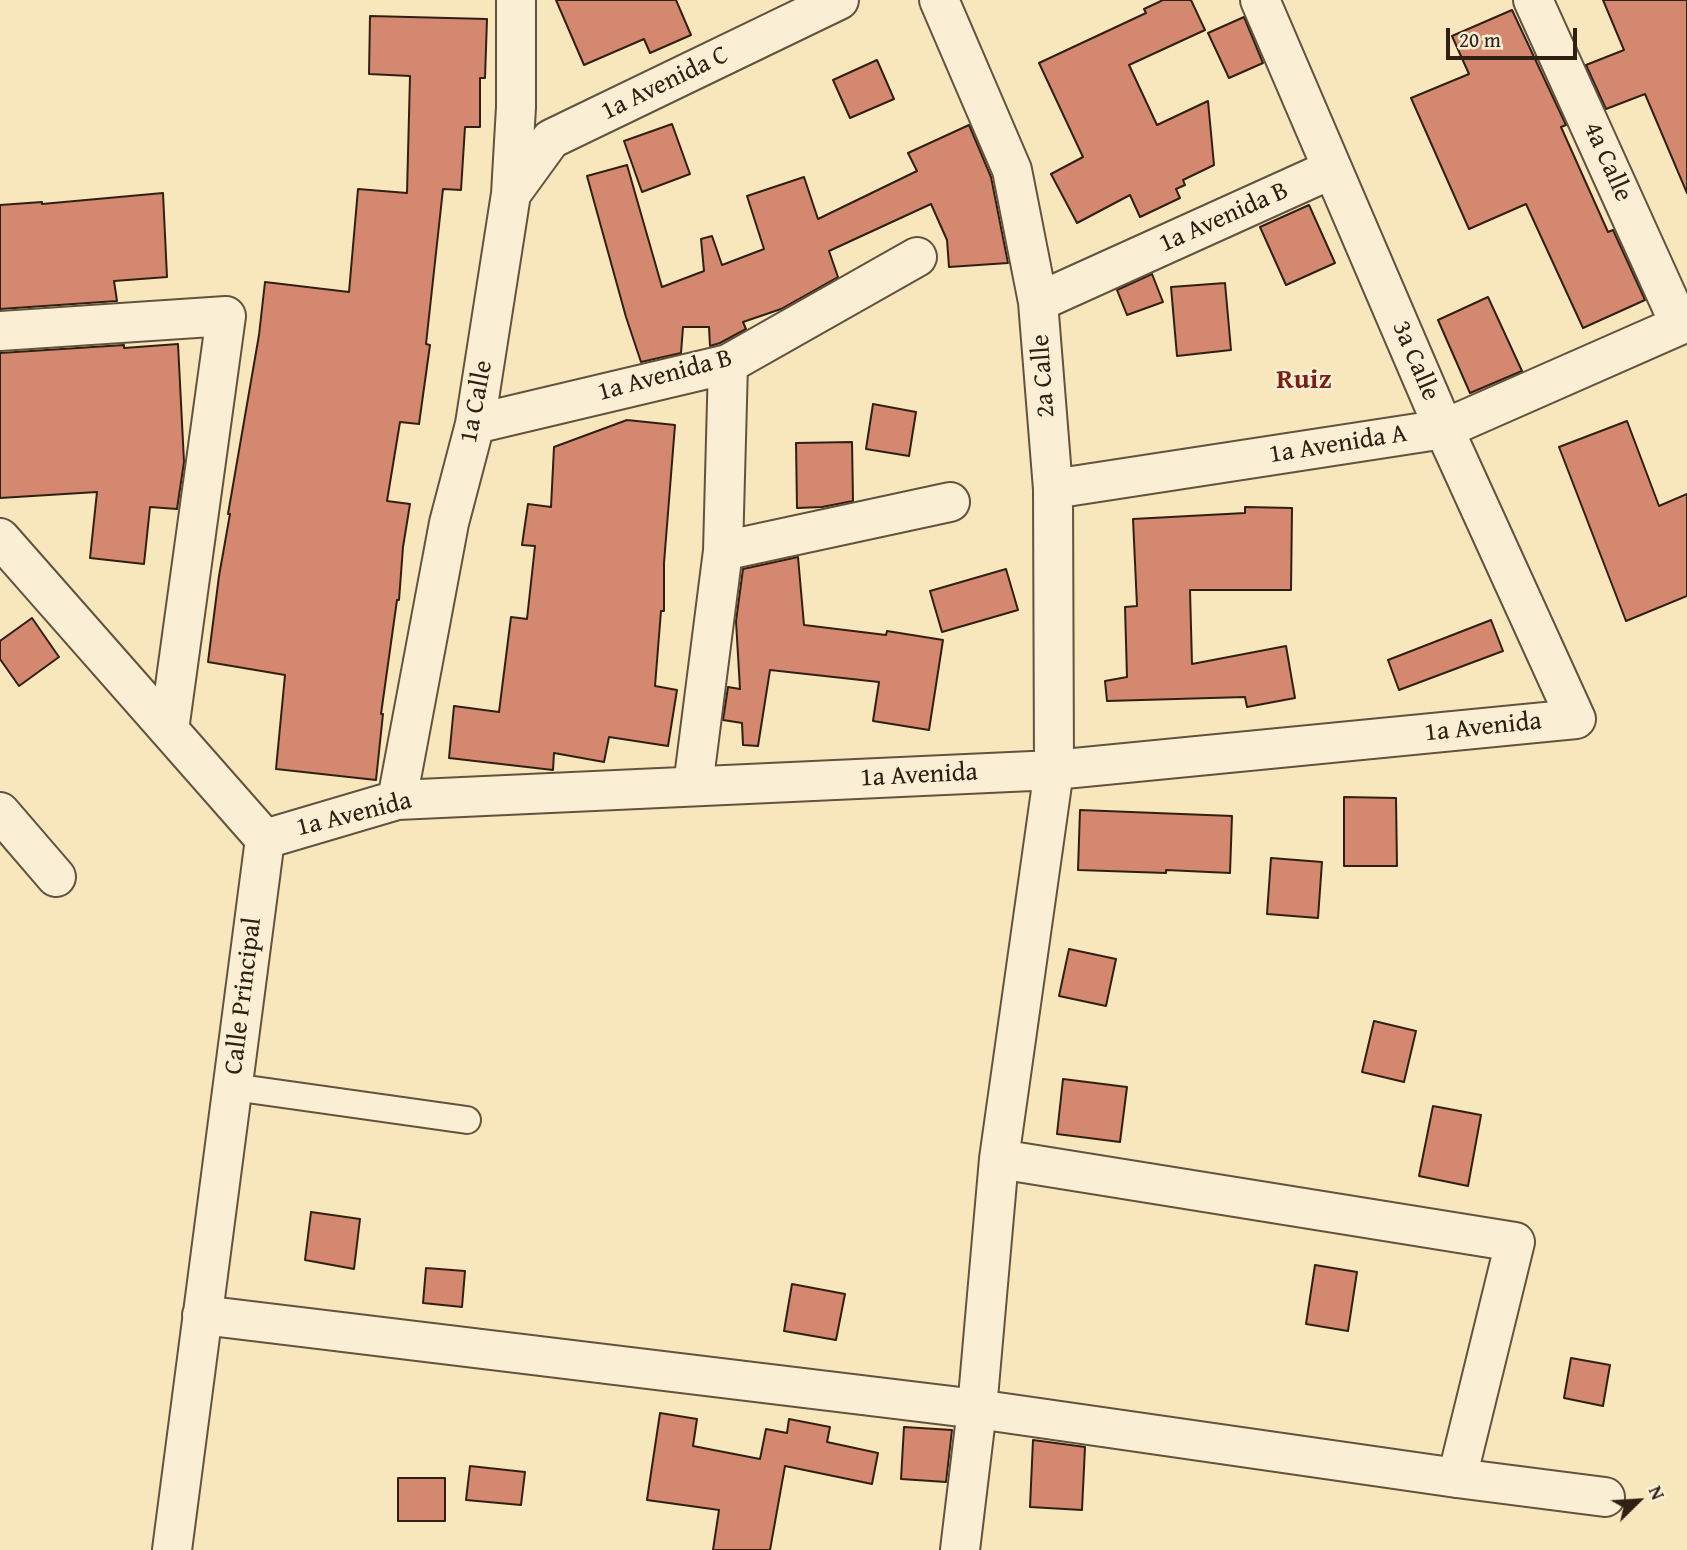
<!DOCTYPE html>
<html>
<head>
<meta charset="utf-8">
<style>
	body { margin:0 }
	#map { position:relative; width:1687px; height:1550px; overflow:hidden; background:#f8e6bd; font-family:"Gentium Book Plus",serif }
	canvas { display:block }
	.north { position:absolute; left:1603px; top:1466px; width:70px; height:70px; -webkit-text-stroke:5px #faefd4; paint-order:stroke; rotate:66deg; font-size:19px; font-weight:700; line-height:28px; text-align:center; color:#302013 }
	.north::after { content:''; display:block; margin:auto; width:24px; height:32px; background:#302013; clip-path:polygon(50% 0,100% 100%,50% 72%,0 100%) }
	.scale { position:absolute; left:1446px; top:28px; width:131px; height:32px; box-sizing:border-box; border:4px solid #302013; border-top:0; padding-left:9px; font-size:21px; line-height:24px; white-space:nowrap; color:#302013; -webkit-text-stroke:5px #faefd4; paint-order:stroke }
</style>
</head>
<body>
<div id="map">
<canvas width="1687" height="1550"></canvas>
<div class="north">N</div>
<div class="scale">20 m</div>
</div>
<script>
const c = document.querySelector('canvas').getContext('2d');
c.lineJoin = 'round';
function fill(path, color) { c.fillStyle = color; c.fill(path, 'evenodd'); }
const toPath = rows => new Path2D(rows.map(r => 'M' + r).join(''));
function stroke(path, color, width, dash) { c.strokeStyle = color; c.lineWidth = width; c.lineCap = dash ? 'butt' : 'round'; c.setLineDash(dash || []); c.stroke(path); }
function write(font, color, halo, rows, align = 'center') {
  c.font = font + ' "Gentium Book Plus",serif'; c.lineWidth = 5; c.setLineDash([]); c.textBaseline = 'middle'; c.strokeStyle = halo; c.fillStyle = color; for (const [text, x, y, turn = 0] of rows) {
    c.save(); c.translate(x, y); c.rotate((+turn || 0) * Math.PI / 180); c.textAlign = isNaN(turn) ? turn : align; if (halo) c.strokeText(text, 0, 0); c.fillText(text, 0, 0); c.restore();
  }
}
const building = toPath([
	[556,0,676,0,691,35,650,53,644,39,584,65,556,0],
	[1163,0,1191,0,1205,30,1129,65,1157,125,1208,101,1214,165,1183,180,1185,185,1176,189,1180,198,1140,217,1130,195,1077,223,1051,174,1083,157,1039,63,1146,13,1144,9,1163,0],
	[1603,0,1687,0,1687,193,1645,94,1606,109,1586,65,1624,50,1603,0],
	[1512,10,1566,125,1561,127,1608,232,1613,230,1645,300,1583,328,1526,204,1469,229,1411,98,1469,74,1452,36,1512,10],
	[370,16,487,19,485,78,480,78,480,127,465,127,461,190,443,189,426,344,430,345,419,424,400,422,387,501,410,504,403,547,399,600,397,600,381,714,383,714,376,780,276,769,285,675,208,662,219,576,230,514,228,514,259,335,265,282,349,292,358,189,407,193,410,76,369,74,370,16],
	[1244,17,1263,63,1229,78,1208,33,1244,17],
	[877,60,894,99,850,118,833,80,877,60],
	[672,124,690,174,642,192,624,141,672,124],
	[969,125,991,177,1008,263,949,267,947,240,931,204,829,251,838,277,781,309,743,322,746,329,720,343,710,346,709,327,683,327,681,353,641,362,626,317,587,176,627,165,662,287,704,271,701,239,712,236,722,265,764,249,747,196,804,177,818,219,917,171,908,153,969,125],
	[163,193,167,277,114,281,117,301,0,309,0,205,42,202,42,204,163,193],
	[1309,205,1335,263,1286,285,1260,227,1309,205],
	[1152,274,1163,302,1127,315,1117,290,1152,274],
	[1225,283,1231,350,1177,356,1171,287,1225,283],
	[1488,297,1522,371,1470,393,1438,320,1488,297],
	[178,344,184,462,177,509,150,507,144,564,90,558,97,492,0,498,0,353,124,345,124,348,178,344],
	[873,404,916,412,909,456,866,449,873,404],
	[627,420,675,425,664,563,664,611,661,611,655,686,677,690,668,746,609,737,604,762,554,753,553,770,449,758,454,706,499,712,511,617,527,619,535,546,522,545,528,504,551,507,554,447,627,420],
	[1627,421,1659,506,1687,494,1687,596,1626,621,1559,447,1627,421],
	[852,442,853,501,822,507,797,508,796,443,852,442],
	[1245,507,1292,508,1291,590,1190,590,1192,664,1286,646,1295,698,1247,707,1245,697,1107,701,1105,681,1127,677,1125,607,1137,606,1133,519,1245,513,1245,507],
	[798,557,804,625,886,635,887,631,943,640,929,730,873,721,879,682,770,670,758,746,743,745,742,723,723,720,728,687,740,689,736,621,743,569,798,557],
	[1006,569,1018,610,942,632,930,591,1006,569],
	[32,618,59,657,19,686,0,659,0,641,32,618],
	[1491,620,1503,651,1399,690,1388,660,1491,620],
	[1344,797,1396,798,1397,866,1344,866,1344,797],
	[1080,810,1232,816,1230,873,1166,870,1166,873,1078,870,1080,810],
	[1271,858,1322,862,1318,918,1267,914,1271,858],
	[1069,949,1116,959,1106,1006,1059,996,1069,949],
	[1374,1021,1416,1031,1404,1082,1362,1072,1374,1021],
	[1063,1079,1127,1087,1120,1142,1057,1134,1063,1079],
	[1433,1106,1481,1115,1468,1186,1419,1176,1433,1106],
	[311,1212,360,1219,354,1269,305,1260,311,1212],
	[1315,1265,1357,1272,1348,1331,1306,1324,1315,1265],
	[426,1268,465,1271,462,1307,423,1303,426,1268],
	[792,1284,845,1294,836,1340,784,1331,792,1284],
	[1571,1358,1610,1365,1603,1406,1564,1398,1571,1358],
	[660,1413,697,1419,693,1446,760,1459,766,1429,787,1433,789,1419,830,1427,827,1442,878,1453,872,1484,785,1466,770,1550,713,1550,719,1510,647,1500,660,1413],
	[904,1427,952,1430,946,1482,901,1479,904,1427],
	[1033,1440,1085,1447,1082,1510,1030,1507,1033,1440],
	[470,1466,525,1472,521,1505,466,1500,470,1466],
	[398,1478,445,1478,445,1521,398,1521,398,1478]
]);
fill(building, '#d3886f');
stroke(building, '#302013', 2);
const lane = toPath([
	[233,1087,467,1120]
]);
const street = toPath([
	[939,0,1012,170,1038,302,1053,489,1054,770,999,1159,977,1409,960,1550],
	[1533,0,1680,325],
	[511,194,551,139,839,0],
	[1038,302,1332,169],
	[0,331,226,316,169,730],
	[475,424,728,364,917,257],
	[1053,489,1444,429,1687,322],
	[0,538,265,839,172,1550],
	[723,551,950,502],
	[693,786,723,551,728,364],
	[397,800,449,523,475,424,511,194,516,107,516,0],
	[0,812,56,877],
	[265,839,397,800,1054,770,1576,719,1444,429,1260,0],
	[999,1159,1515,1242,1457,1478],
	[202,1315,977,1409,1457,1478,1605,1497]
]);
stroke(lane, '#62523e', 30);
stroke(street, '#62523e', 42);
stroke(lane, '#faefd4', 26);
stroke(street, '#faefd4', 38);
write('26px', '#302013', '#faefd4', [
	["1a Avenida C",665,84,-26],
	["4a Calle",1607,162,66],
	["1a Avenida B",1224,218,-24],
	["3a Calle",1415,361,67],
	["1a Avenida B",665,376,-15],
	["2a Calle",1044,376,-94],
	["1a Calle",477,402,-79],
	["1a Avenida A",1338,445,-9],
	["1a Avenida",1483,728,-6],
	["1a Avenida",919,776,-3],
	["1a Avenida",354,815,-14],
	["Calle Principal",244,996,-83]
]);
write('bold 28px', '#7a1f14', '#faefd4', [
	["Ruiz",1304,381]
]);
</script>
</body>
</html>
